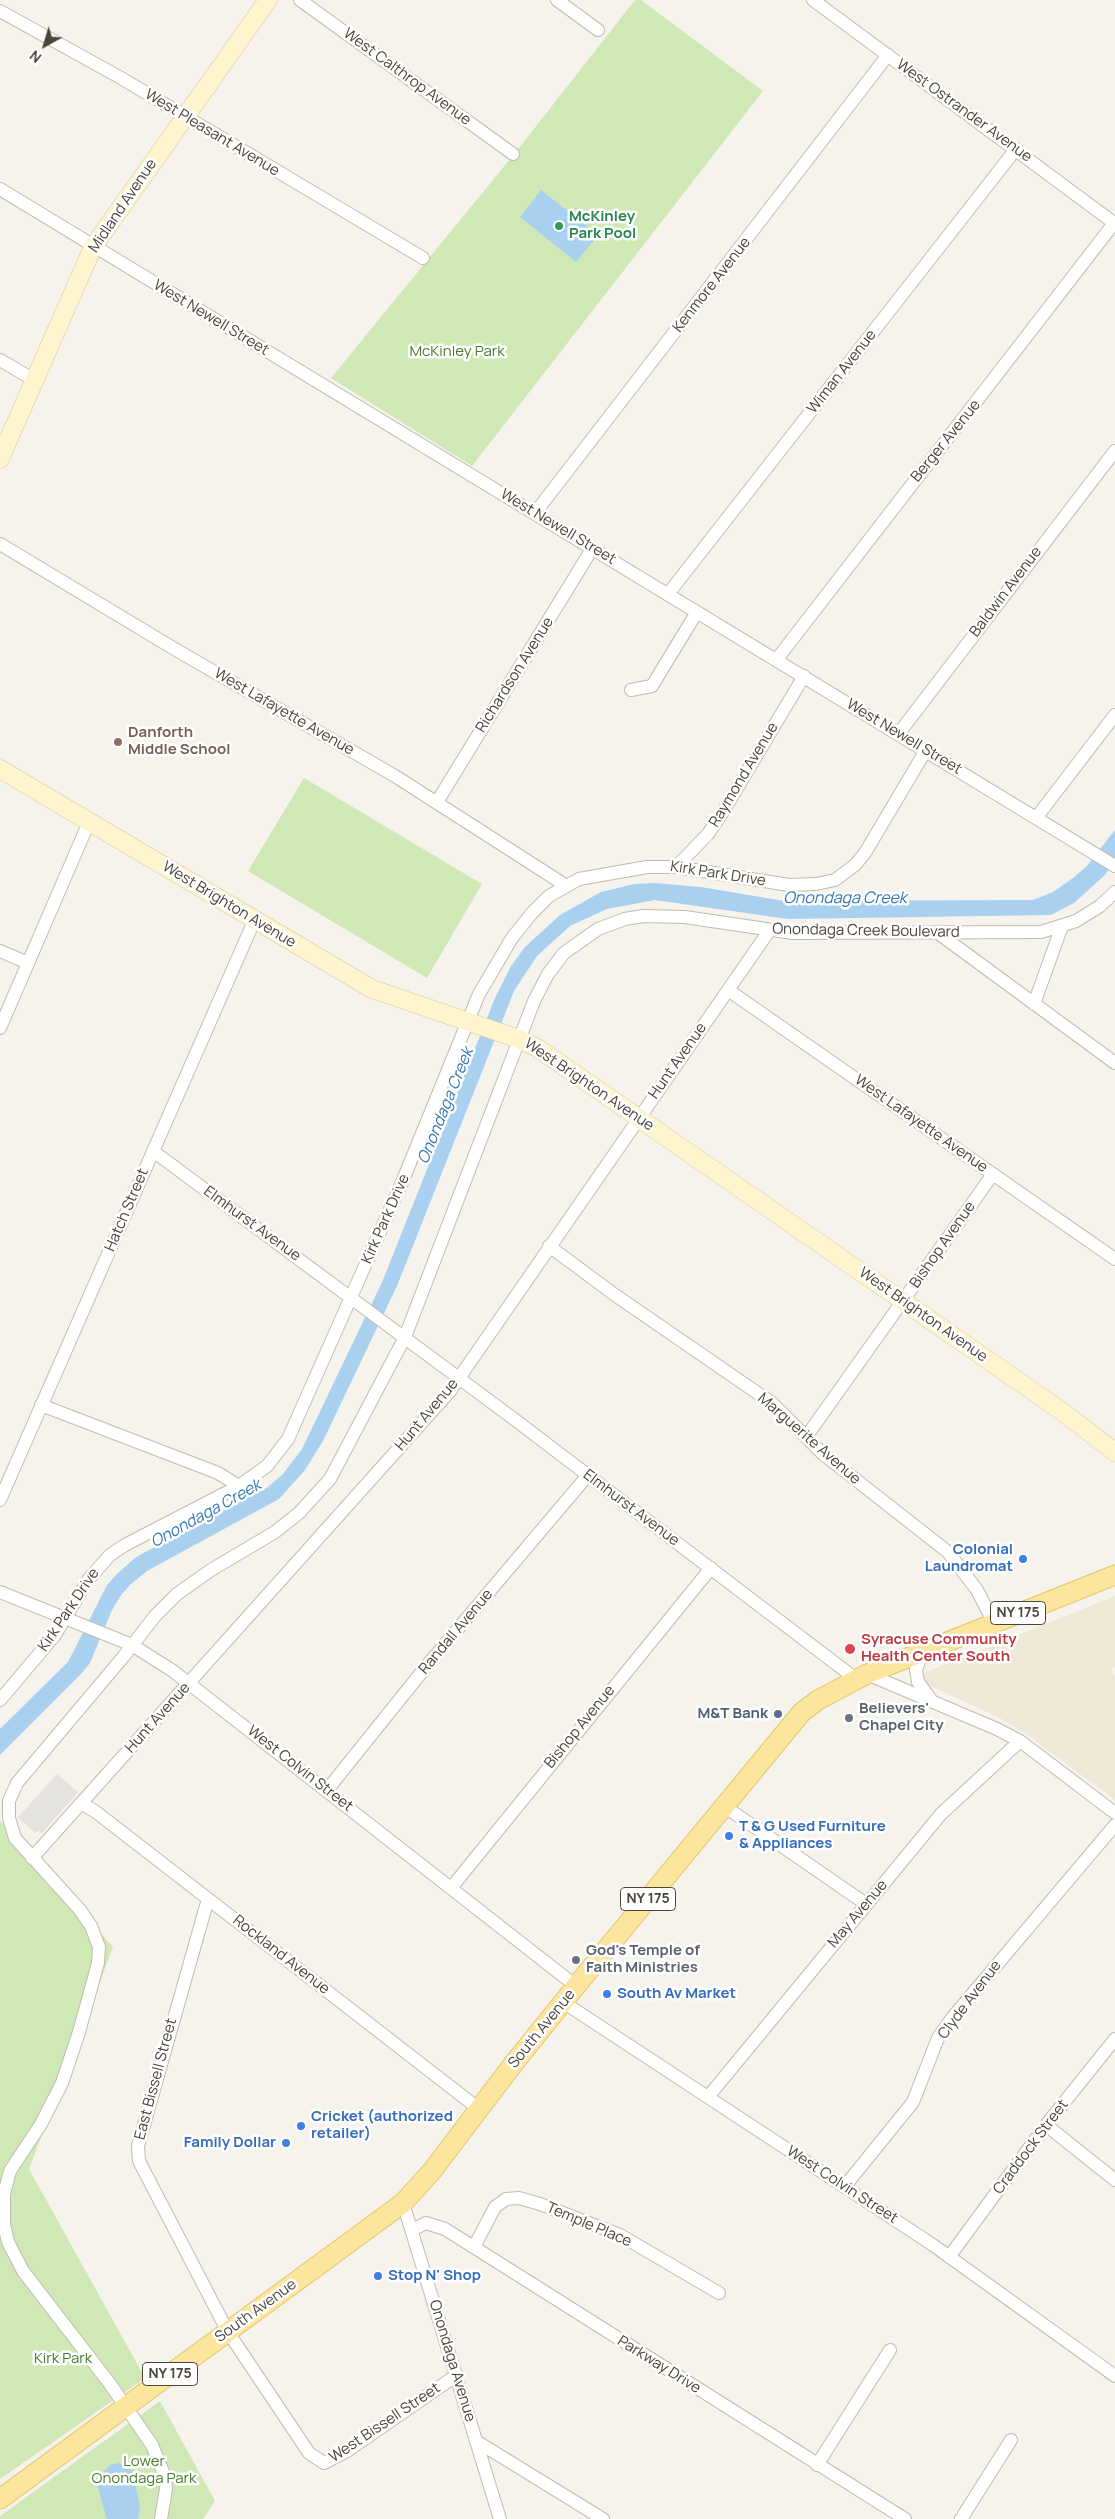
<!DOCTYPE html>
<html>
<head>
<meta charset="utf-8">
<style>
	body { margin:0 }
	#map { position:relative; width:1115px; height:2519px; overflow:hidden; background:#f5f3ec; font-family:Manrope,sans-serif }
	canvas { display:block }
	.north { position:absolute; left:20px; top:20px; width:50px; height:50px; -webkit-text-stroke:4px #fff; paint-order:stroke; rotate:219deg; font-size:14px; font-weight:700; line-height:20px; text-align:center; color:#4a4439 }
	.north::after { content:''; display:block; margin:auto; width:18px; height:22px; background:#4a4439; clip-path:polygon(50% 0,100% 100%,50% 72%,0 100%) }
</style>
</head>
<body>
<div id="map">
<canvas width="1115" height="2519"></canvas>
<div class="north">N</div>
</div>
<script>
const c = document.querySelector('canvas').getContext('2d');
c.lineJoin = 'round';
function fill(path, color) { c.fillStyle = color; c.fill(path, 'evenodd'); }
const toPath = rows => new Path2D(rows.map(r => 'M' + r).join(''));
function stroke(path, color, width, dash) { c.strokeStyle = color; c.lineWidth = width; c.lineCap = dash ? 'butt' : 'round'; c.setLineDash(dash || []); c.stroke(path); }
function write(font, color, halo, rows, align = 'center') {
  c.font = font + ' Manrope,sans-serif'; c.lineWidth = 5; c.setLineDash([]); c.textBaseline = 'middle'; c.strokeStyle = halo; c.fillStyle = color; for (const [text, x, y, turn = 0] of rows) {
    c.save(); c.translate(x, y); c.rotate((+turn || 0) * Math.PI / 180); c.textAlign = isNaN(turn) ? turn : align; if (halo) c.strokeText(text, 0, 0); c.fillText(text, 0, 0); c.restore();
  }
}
fill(toPath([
	[1115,1596,1115,1667,1111,1669,1115,1678,1115,1800,1025,1733,998,1717,924,1683,922,1676,926,1672]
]), '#eee9d6');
fill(toPath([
	[635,0,641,0,763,91,472,466,331,378,519,148],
	[304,778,482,884,427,978,248,871],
	[0,1821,113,1947,29,2169,145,2378,0,2479],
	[160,2401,215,2501,203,2519,0,2519,0,2516]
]), '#cfe8b6');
fill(toPath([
	[57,1774,78,1792,42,1833,38,1830,35,1833,18,1817]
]), '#e5e3e0');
fill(toPath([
	[541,190,598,235,576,262,520,217],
	[1115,830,1115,862,1104,876,1074,903,1051,915,788,919,655,900,607,909,570,926,537,956,514,991,397,1286,323,1441,305,1470,279,1499,147,1571,131,1584,121,1595,112,1610,90,1663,82,1673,0,1755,0,1729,68,1662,107,1585,117,1574,136,1557,268,1487,283,1474,302,1449,383,1280,495,998,511,966,525,947,560,915,601,892,634,884,654,883,701,887,784,901,1033,900,1053,892,1073,878,1086,867],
	[119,2463,128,2466,133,2473,140,2506,138,2519,107,2519,98,2488,100,2475,110,2465]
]), '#aad0f0');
const street = toPath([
	[300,0,513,154],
	[557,0,598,30],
	[813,0,1114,223],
	[0,11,121,78,423,258],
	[0,189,1115,866],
	[0,360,34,380],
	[535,513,888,55],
	[0,544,178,651,395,776,565,885],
	[668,594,1016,149],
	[777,659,1115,222],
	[631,690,652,686,697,612],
	[899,733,1115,451],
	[437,802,592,549],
	[1036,818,1115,715],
	[676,867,708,834,724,810,804,676],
	[938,933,1115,1063],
	[0,951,28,963],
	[728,990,1115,1259],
	[1034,1004,1062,926],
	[0,1028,89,822],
	[153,1151,514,1419,856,1679],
	[549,1246,615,1295,772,1403,823,1454,948,1552,977,1590,994,1623],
	[41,1405,218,1473,239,1486],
	[806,1437,993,1174],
	[0,1500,255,919],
	[0,1592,132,1645,173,1671,576,1986],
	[922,1652,916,1670,918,1682,932,1701],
	[867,1674,997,1729,1020,1741,1115,1813],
	[0,1700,55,1635,88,1580,110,1555,125,1545,239,1486,267,1466,288,1439,403,1180,479,994,512,938,532,913,549,896,579,879,647,867,676,867,789,885,816,884,835,880,855,865,865,853,926,750],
	[327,1790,429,1663,588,1475],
	[81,1803,96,1812,479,2109],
	[724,1806,866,1904],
	[32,1858,450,1391,769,931],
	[451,1888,711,1568],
	[208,1899,138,2146,139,2161,228,2332,309,2453,324,2463,347,2451,457,2375],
	[563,2002,933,2245,1115,2376],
	[708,2097,941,1814,1020,1741],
	[1046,2125,1115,2180],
	[845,2186,913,2102,938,2038,952,2018,1115,1825],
	[403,2203,500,2519],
	[412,2230,426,2223,445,2229,905,2519],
	[474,2247,495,2207,506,2199,519,2198,540,2204,620,2235,719,2293],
	[949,2257,1046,2125,1115,2039],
	[476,2441,603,2519],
	[817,2465,890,2350],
	[161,2519,166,2489,165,2477,152,2445,110,2384,23,2271,8,2242,4,2224,4,2194,10,2171,41,2124,62,2083,79,2032,98,1963,99,1947,91,1926,80,1910,15,1838,9,1818,9,1801,17,1783,124,1656,155,1616,177,1594,211,1570,275,1532,299,1513,330,1479,405,1337,534,1001,548,974,564,953,598,929,625,919,643,916,685,917,793,933,1041,932,1076,921,1100,906,1115,892],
	[961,2519,1011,2440]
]);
const secondary = toPath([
	[0,459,93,247,268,0],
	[0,769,372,989,519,1039,539,1049,1060,1410,1115,1452]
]);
const primary = toPath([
	[0,2499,403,2203,432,2171,514,2063,576,1986,802,1712,818,1700,867,1674,1115,1575]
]);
stroke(street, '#c1bbae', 14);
stroke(secondary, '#d4c89c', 19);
stroke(primary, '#e2c56d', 21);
stroke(street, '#fff', 12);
stroke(secondary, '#fef4ce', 18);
stroke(primary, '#fce69e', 19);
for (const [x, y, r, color] of [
	[559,226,5,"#2e9e5b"],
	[118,742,5,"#8d6e63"],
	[1023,1559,5,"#3f7fe0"],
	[850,1649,6,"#e0444e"],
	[778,1714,5,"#5c6f8a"],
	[849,1718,5,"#6b7280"],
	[729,1836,5,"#3f7fe0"],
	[576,1960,5,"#6b7280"],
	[607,1994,5,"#3f7fe0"],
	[301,2126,5,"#3f7fe0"],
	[286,2143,5,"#3f7fe0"],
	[378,2276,5,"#3f7fe0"]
]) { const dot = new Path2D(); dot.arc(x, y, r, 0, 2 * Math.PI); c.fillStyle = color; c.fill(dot); stroke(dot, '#fff', 2); }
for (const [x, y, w] of [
	[1018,1613,55],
	[648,1899,55],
	[170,2374,55]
]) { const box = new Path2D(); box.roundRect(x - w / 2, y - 11.5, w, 23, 4); c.fillStyle = '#fff'; c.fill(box); stroke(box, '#4a4439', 1); }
write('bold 14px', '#4a4439', null, [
	["NY 175",1018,1613],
	["NY 175",648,1899],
	["NY 175",170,2374]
]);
write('15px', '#4a4439', '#fff', [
	["West Calthrop Avenue",407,77,36],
	["West Ostrander Avenue",964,111,36],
	["West Pleasant Avenue",212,133,31],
	["Midland Avenue",123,206,-56],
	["Kenmore Avenue",712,285,-52],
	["West Newell Street",211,318,31],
	["Wiman Avenue",842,372,-52],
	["Berger Avenue",946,441,-51],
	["West Newell Street",558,527,31],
	["Baldwin Avenue",1006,592,-53],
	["Richardson Avenue",515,675,-58],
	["West Lafayette Avenue",284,712,30],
	["West Newell Street",904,737,31],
	["Raymond Avenue",744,775,-59],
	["Kirk Park Drive",718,874,9],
	["West Brighton Avenue",229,905,31],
	["Onondaga Creek Boulevard",866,931,1],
	["Hunt Avenue",678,1061,-55],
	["West Brighton Avenue",589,1085,34],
	["West Lafayette Avenue",921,1124,35],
	["Hatch Street",127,1210,-67],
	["Kirk Park Drive",386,1219,-66],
	["Elmhurst Avenue",252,1224,36],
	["Bishop Avenue",943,1245,-55],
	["West Brighton Avenue",923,1315,35],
	["Hunt Avenue",427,1415,-50],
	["Marguerite Avenue",809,1439,41],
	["Elmhurst Avenue",631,1508,37],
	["Kirk Park Drive",69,1610,-56],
	["Randall Avenue",456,1632,-50],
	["Hunt Avenue",158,1718,-48],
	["Bishop Avenue",580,1727,-51],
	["West Colvin Street",300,1769,38],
	["May Avenue",858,1914,-50],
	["Rockland Avenue",281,1955,38],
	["Clyde Avenue",970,2000,-53],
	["South Avenue",542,2029,-51],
	["East Bissell Street",156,2079,-75],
	["Craddock Street",1031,2147,-53],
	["West Colvin Street",842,2185,33],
	["Temple Place",589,2225,23],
	["South Avenue",256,2311,-36],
	["Onondaga Avenue",452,2361,73],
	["Parkway Drive",659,2365,32],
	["West Bissell Street",385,2423,-34]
]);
write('bold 15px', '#27864d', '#fff', [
	["McKinley",569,217],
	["Park Pool",569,234]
], 'left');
write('15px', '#467c2c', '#fff', [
	["McKinley Park",457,352],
	["Kirk Park",63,2359],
	["Lower",144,2462],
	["Onondaga Park",144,2479]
]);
write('bold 15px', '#785e54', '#fff', [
	["Danforth",128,733],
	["Middle School",128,750]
], 'left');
write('bold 15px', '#366cbe', '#fff', [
	["Colonial",1013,1550,"right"],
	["Laundromat",1013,1567,"right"],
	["T & G Used Furniture",739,1827],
	["& Appliances",739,1844],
	["South Av Market",617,1994],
	["Cricket (authorized",311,2117],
	["retailer)",311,2134],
	["Family Dollar",276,2143,"right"],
	["Stop N' Shop",388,2276]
], 'left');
write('bold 15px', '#be3a42', '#fff', [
	["Syracuse Community",861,1640],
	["Health Center South",861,1657]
], 'left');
write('bold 15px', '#5b616d', '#fff', [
	["Believers'",859,1709],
	["Chapel City",859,1726],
	["God's Temple of",586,1951],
	["Faith Ministries",586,1968]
], 'left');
write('bold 15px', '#4e5e75', '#fff', [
	["M&T Bank",768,1714]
], 'right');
write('italic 16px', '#3377b6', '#fff', [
	["Onondaga Creek",845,899],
	["Onondaga Creek",446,1106,-68],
	["Onondaga Creek",206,1514,-29]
]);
</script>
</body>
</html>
